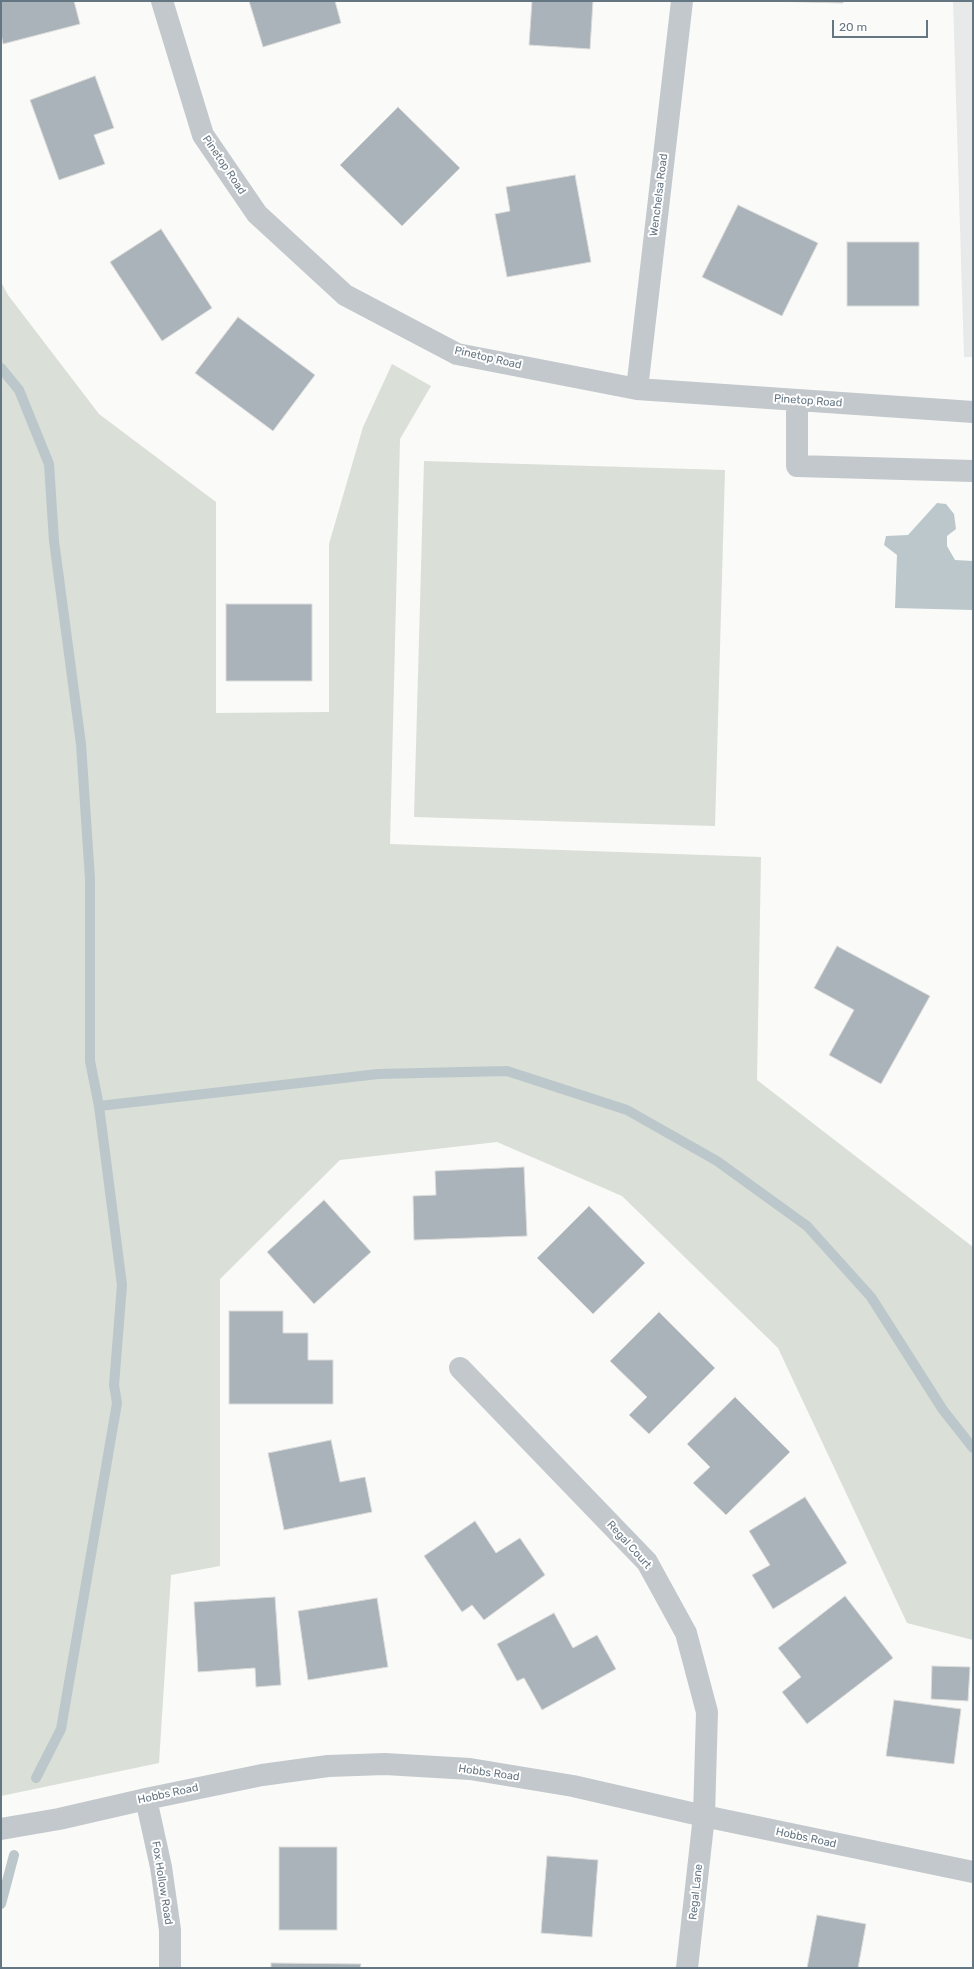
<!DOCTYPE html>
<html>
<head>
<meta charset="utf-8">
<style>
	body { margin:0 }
	#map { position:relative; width:974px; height:1969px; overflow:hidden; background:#fafaf8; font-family:Rubik,sans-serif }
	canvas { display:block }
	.frame { position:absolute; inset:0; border:2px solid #657683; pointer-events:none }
	.scale { position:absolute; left:832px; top:20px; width:96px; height:18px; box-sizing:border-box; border:2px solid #657683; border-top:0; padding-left:5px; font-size:12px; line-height:14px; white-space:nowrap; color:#657683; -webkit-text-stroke:3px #fff; paint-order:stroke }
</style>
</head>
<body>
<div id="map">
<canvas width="974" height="1969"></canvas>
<div class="frame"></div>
<div class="scale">20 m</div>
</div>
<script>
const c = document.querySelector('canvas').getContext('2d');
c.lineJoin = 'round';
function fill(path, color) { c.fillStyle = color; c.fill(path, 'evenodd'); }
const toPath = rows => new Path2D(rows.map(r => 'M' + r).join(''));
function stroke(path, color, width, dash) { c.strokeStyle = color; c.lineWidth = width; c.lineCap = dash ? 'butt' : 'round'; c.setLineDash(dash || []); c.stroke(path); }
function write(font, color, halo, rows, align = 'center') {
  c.font = font + ' Rubik,sans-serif'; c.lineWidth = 4; c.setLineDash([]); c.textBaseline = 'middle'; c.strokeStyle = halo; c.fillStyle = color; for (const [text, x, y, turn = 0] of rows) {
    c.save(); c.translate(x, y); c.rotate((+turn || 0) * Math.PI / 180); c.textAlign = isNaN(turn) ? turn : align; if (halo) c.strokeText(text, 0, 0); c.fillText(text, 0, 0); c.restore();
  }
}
fill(toPath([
	[953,1,973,1,973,357,964,357]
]), '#e8e9e9');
fill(toPath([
	[1,282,8,295,99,414,216,502,216,713,329,712,329,544,363,427,392,364,431,386,400,439,390,844,761,857,757,1080,973,1247,973,1640,907,1623,778,1348,622,1196,497,1142,340,1160,220,1279,220,1566,171,1575,159,1763,1,1796],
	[424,461,725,470,715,826,414,817]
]), '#dadfd7');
fill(toPath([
	[937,503,946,504,954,514,956,529,947,536,947,546,955,560,973,561,973,610,895,608,897,555,884,545,886,536,908,535]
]), '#bbc7cb');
stroke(toPath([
	[1,368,19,390,49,464,54,541,81,744,90,879,90,1061,99,1106,122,1285,114,1385,117,1403,61,1729,36,1778],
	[99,1106,378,1074,507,1071,627,1110,717,1161,807,1226,871,1297,943,1410,973,1448],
	[1,1904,14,1855]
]), '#bbc7cb', 10);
const building = toPath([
	[1,1,74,1,80,24,3,44,1,34,1,1],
	[249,1,335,1,341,23,263,47,249,1],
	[532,1,593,1,590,49,529,45,532,1],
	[769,1,843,1,843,3,769,1],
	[95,76,114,128,94,135,105,164,59,180,30,100,95,76],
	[398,107,460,168,402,226,340,165,398,107],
	[575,175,591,262,507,277,495,214,510,211,506,187,575,175],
	[738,205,818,243,782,316,702,277,738,205],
	[161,229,212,308,162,341,110,262,161,229],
	[847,242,919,242,919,306,847,306,847,242],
	[238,317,315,375,273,431,195,373,238,317],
	[226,604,312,604,312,681,226,681,226,604],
	[837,946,930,996,881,1084,829,1055,854,1010,814,988,837,946],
	[524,1167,527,1236,414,1240,413,1196,436,1195,435,1171,524,1167],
	[324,1200,371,1252,314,1304,267,1252,324,1200],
	[589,1206,645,1263,593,1314,537,1258,589,1206],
	[229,1311,283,1311,283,1333,308,1333,308,1360,333,1360,333,1404,229,1404,229,1311],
	[659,1312,715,1368,649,1434,629,1415,647,1397,610,1361,659,1312],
	[735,1397,790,1452,726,1515,693,1483,710,1467,687,1444,735,1397],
	[331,1440,340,1482,365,1477,372,1512,284,1530,268,1453,331,1440],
	[805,1497,847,1563,773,1609,752,1575,770,1565,749,1531,805,1497],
	[475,1521,496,1553,520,1538,545,1575,484,1620,472,1605,462,1612,424,1556,475,1521],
	[845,1596,893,1658,807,1724,782,1692,801,1677,778,1648,845,1596],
	[275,1597,281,1685,256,1687,255,1668,198,1672,194,1602,275,1597],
	[377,1598,388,1667,308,1680,298,1611,377,1598],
	[554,1613,573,1648,597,1635,616,1669,542,1710,524,1678,517,1681,497,1644,554,1613],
	[932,1666,970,1667,968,1701,931,1699,932,1666],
	[894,1700,961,1709,954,1764,886,1756,894,1700],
	[279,1847,337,1847,337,1930,279,1930,279,1847],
	[547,1856,598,1860,592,1937,541,1933,547,1856],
	[817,1915,866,1924,858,1968,859,1968,807,1968,817,1915],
	[271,1963,361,1964,360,1968,271,1968,271,1963]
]);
fill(building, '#aab3b9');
stroke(building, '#dcdcda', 1);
stroke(toPath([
	[162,1,203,135,257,214,345,295,457,354,637,389,973,412],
	[637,389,682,1],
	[797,400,797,466,973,471],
	[460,1368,647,1562,686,1633,707,1712,704,1816,687,1968],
	[146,1799,161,1867,170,1930,170,1968],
	[1,1829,59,1819,146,1799,262,1775,328,1766,385,1764,470,1769,573,1786,704,1816,973,1872]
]), '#c3c8cc', 22);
write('11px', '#657683', '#fff', [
	["Pinetop Road",224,165,56],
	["Wenchelsa Road",659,195,-83],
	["Pinetop Road",488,358,13],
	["Pinetop Road",808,401,4],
	["Regal Court",629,1545,48],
	["Hobbs Road",489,1773,8],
	["Hobbs Road",168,1794,-12],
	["Hobbs Road",806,1838,12],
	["Fox Hollow Road",162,1883,81],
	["Regal Lane",696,1892,-84]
]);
</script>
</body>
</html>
